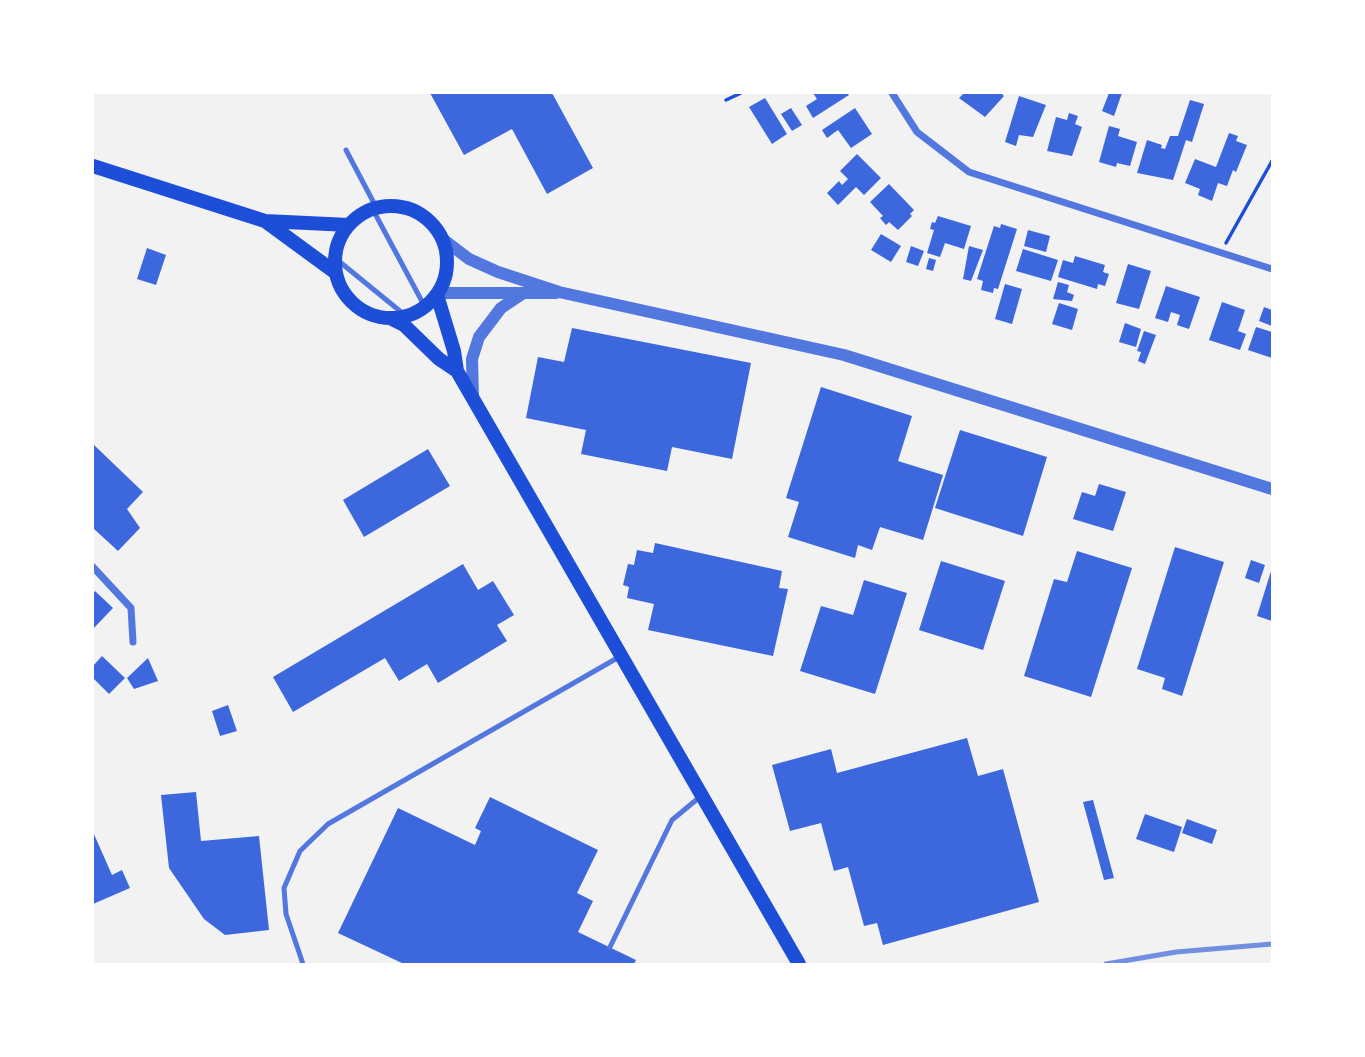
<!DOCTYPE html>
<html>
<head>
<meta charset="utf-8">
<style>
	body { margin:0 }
	#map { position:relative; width:1365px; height:1057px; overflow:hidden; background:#f2f2f2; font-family:Figtree,sans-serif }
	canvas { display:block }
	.frame { position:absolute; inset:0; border:94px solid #fff; pointer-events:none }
</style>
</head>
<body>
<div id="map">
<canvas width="1365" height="1057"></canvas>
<div class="frame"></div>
</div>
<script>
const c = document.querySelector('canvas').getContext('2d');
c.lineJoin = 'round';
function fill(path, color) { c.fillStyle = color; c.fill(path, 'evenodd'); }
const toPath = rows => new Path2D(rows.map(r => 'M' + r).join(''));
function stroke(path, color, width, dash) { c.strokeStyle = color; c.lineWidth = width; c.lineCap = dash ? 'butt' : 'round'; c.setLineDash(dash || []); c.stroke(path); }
fill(toPath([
	[430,93,552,93,593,168,547,194,512,129,464,155],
	[813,93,847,93,849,95,813,118,806,106,817,99],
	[964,93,1001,93,1004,96,985,117,959,98],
	[1109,93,1122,93,1114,116,1102,111],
	[1019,96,1046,105,1033,137,1019,135,1016,146,1005,142],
	[765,98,787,134,772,144,749,107],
	[1190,100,1204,104,1192,142,1186,140,1173,180,1137,173,1147,140,1162,145,1161,148,1165,149,1170,136,1178,136],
	[791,108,802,125,792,131,781,114],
	[855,108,872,134,851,148,838,130,827,138,822,130],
	[1069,113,1078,116,1075,124,1082,127,1072,156,1047,151,1056,117,1067,120],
	[1109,126,1120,129,1118,136,1137,142,1130,166,1117,163,1116,167,1099,162],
	[1229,133,1238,136,1236,141,1247,145,1236,172,1233,170,1227,186,1218,183,1212,201,1198,195,1200,189,1185,183,1195,159,1216,167],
	[857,154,881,178,864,195,856,187,838,205,827,193,839,181,842,185,848,179,840,171],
	[889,184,914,210,910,214,912,216,898,230,889,222,886,225,880,218,883,216,870,202],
	[938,216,971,226,964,249,945,243,940,257,927,253,934,230,930,229,932,222,935,223],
	[1001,224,1017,229,998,289,994,288,993,293,981,290,983,281,977,279,994,226,1000,228],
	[1028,230,1050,236,1046,252,1024,246],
	[881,234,901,246,891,262,871,250],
	[911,246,924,251,918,266,906,262],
	[969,246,983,250,971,281,963,279],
	[147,248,166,255,156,285,137,279],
	[1023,249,1058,260,1051,281,1016,271],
	[1075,256,1105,265,1103,272,1109,274,1105,286,1098,284,1097,289,1058,277,1063,260,1073,263],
	[929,258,936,260,933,271,926,269],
	[1128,264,1151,271,1139,309,1116,303],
	[1058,282,1069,285,1067,292,1074,295,1072,301,1053,299],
	[1005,284,1022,289,1012,324,995,319],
	[1166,286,1200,297,1189,329,1177,325,1180,315,1171,312,1168,322,1155,318],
	[1222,302,1245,310,1238,331,1246,334,1240,350,1209,340],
	[1059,303,1078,309,1072,330,1052,324],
	[1264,307,1272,310,1272,326,1259,321],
	[1125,323,1141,329,1136,347,1119,342],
	[1256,327,1272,332,1272,358,1248,350],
	[572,328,751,363,732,459,672,447,667,471,581,454,586,430,526,418,538,357,564,362],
	[1144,331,1156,335,1145,364,1138,361,1141,352,1137,351],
	[821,387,912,416,898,461,943,475,923,540,880,527,872,550,858,545,855,558,788,537,799,502,786,498],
	[960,430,1047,457,1023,536,935,508],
	[93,444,143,492,127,509,140,528,118,551,93,528],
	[428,449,450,486,364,537,343,500],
	[1099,484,1126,492,1113,531,1073,519,1082,492,1095,496],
	[655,543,782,571,779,588,788,589,773,656,648,630,654,604,627,598,629,587,623,585,628,564,634,565,637,550,653,553],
	[1175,547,1224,562,1182,696,1162,689,1165,678,1137,669],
	[1077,551,1132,568,1091,697,1024,676,1054,579,1067,582],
	[1251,560,1265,565,1259,583,1245,578],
	[941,561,1005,581,983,650,919,630],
	[463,564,478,590,493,581,514,615,497,625,507,641,438,683,427,664,399,681,385,658,293,712,273,677],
	[1272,568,1272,621,1257,616],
	[864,580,907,593,875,694,800,671,821,606,853,615],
	[95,591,113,608,93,629,93,594],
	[102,656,125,678,109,694,93,678,93,666],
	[148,658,158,681,134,689,127,678],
	[228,705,237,731,220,736,212,711],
	[967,738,978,776,1003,769,1039,902,883,945,877,923,864,926,848,867,834,871,821,823,790,831,772,765,831,749,837,773],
	[196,792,201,841,259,836,269,930,225,935,204,919,169,868,161,795],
	[490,797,598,850,577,893,593,901,578,932,636,960,634,964,404,964,338,933,398,808,475,845,481,831,475,828],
	[1093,800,1114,878,1104,880,1083,802],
	[1145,814,1182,827,1174,852,1136,839],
	[1187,819,1217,830,1212,844,1182,833],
	[93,832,112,875,122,870,130,888,93,904]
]), '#3d67dc');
stroke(toPath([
	[726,100,741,93],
	[1226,243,1272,161]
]), '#1d4ed8', 3.5);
stroke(toPath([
	[346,150,376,207],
	[372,208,425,307],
	[335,258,406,316],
	[610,947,672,820,701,796],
	[303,964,286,914,284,888,300,851,328,824,619,657]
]), '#5277de', 5);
stroke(toPath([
	[892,93,917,132,969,172,1272,269],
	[93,567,131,608,133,642]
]), '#5277de', 7);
stroke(toPath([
	[444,240,469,259,498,272,559,292,844,355,1272,489],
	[438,293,556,293],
	[473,399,472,359,479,337,501,308,522,294]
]), '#5277de', 12);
stroke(toPath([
	[93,166,265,221,349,225],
	'335 262a56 56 0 1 1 112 0a56 56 0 1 1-112 0Z',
	[265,221,336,273],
	[437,295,454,351,457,371,799,964],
	[390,318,404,325,439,359,457,371]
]), '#1d4ed8', 14);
stroke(toPath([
	[1106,964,1176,952,1272,944]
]), '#7290e2', 5);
</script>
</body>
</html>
